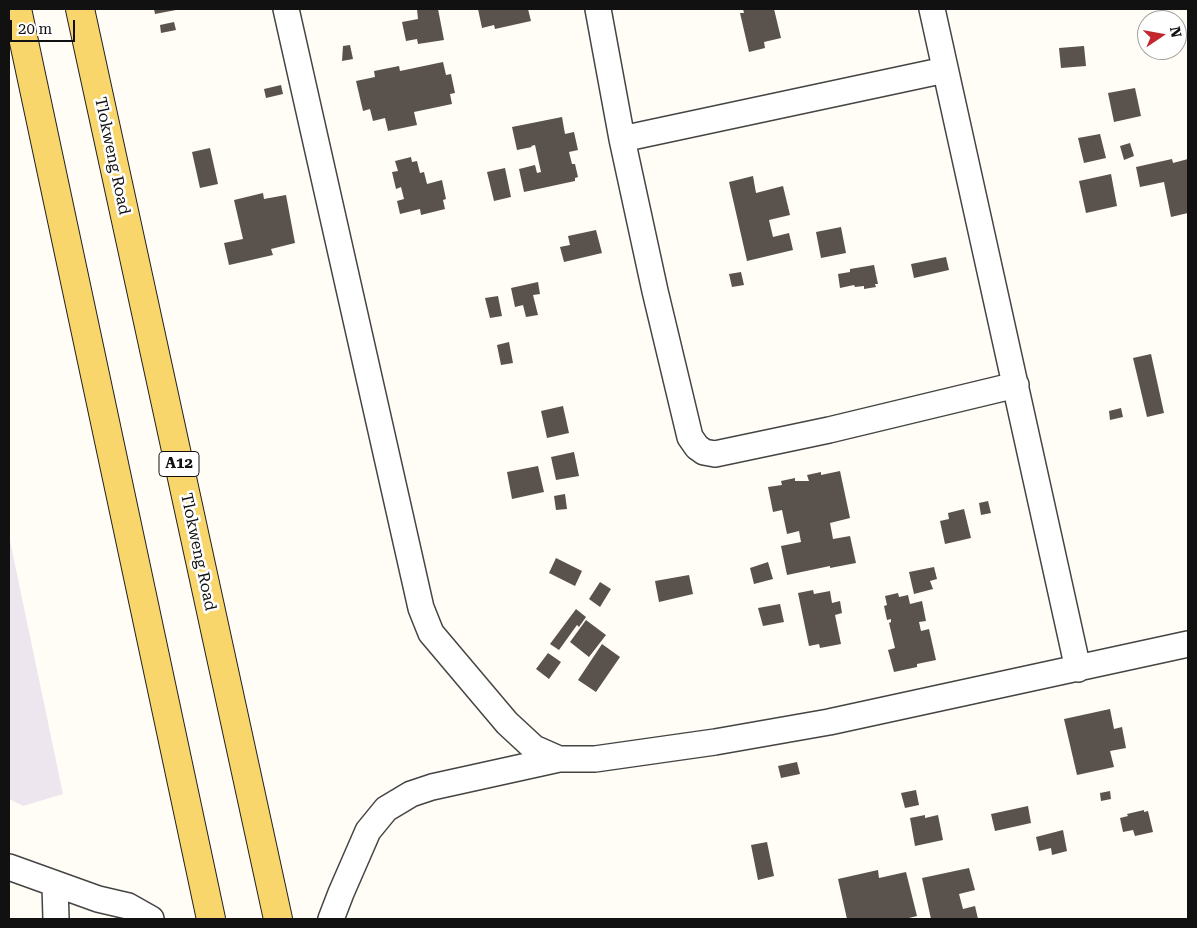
<!DOCTYPE html>
<html>
<head>
<meta charset="utf-8">
<style>
	body { margin:0 }
	#map { position:relative; width:1197px; height:928px; overflow:hidden; background:#fffdf5; font-family:"Roboto Serif",serif }
	canvas { display:block }
	.frame { position:absolute; inset:0; border:10px solid #111; pointer-events:none }
	.north { position:absolute; left:1137px; top:10px; width:50px; height:50px; box-sizing:border-box; background:#fff; border:1px solid #a0a0a0; border-radius:50%; rotate:78deg; font-size:14px; font-weight:700; line-height:20px; text-align:center; color:#111 }
	.north::after { content:''; display:block; margin:auto; width:18px; height:22px; background:#c4262e; clip-path:polygon(50% 0,100% 100%,50% 72%,0 100%) }
	.scale { position:absolute; left:10px; top:20px; width:65px; height:22px; box-sizing:border-box; border:2px solid #111; border-top:0; padding-left:6px; font-size:15px; line-height:18px; white-space:nowrap; color:#111; -webkit-text-stroke:4px #fff; paint-order:stroke }
</style>
</head>
<body>
<div id="map">
<canvas width="1197" height="928"></canvas>
<div class="frame"></div>
<div class="north">N</div>
<div class="scale">20 m</div>
</div>
<script>
const c = document.querySelector('canvas').getContext('2d');
c.lineJoin = 'round';
function fill(path, color) { c.fillStyle = color; c.fill(path, 'evenodd'); }
const toPath = rows => new Path2D(rows.map(r => 'M' + r).join(''));
function stroke(path, color, width, dash) { c.strokeStyle = color; c.lineWidth = width; c.lineCap = dash ? 'butt' : 'round'; c.setLineDash(dash || []); c.stroke(path); }
function write(font, color, halo, rows, align = 'center') {
  c.font = font + ' "Roboto Serif",serif'; c.lineWidth = 5; c.setLineDash([]); c.textBaseline = 'middle'; c.strokeStyle = halo; c.fillStyle = color; for (const [text, x, y, turn = 0] of rows) {
    c.save(); c.translate(x, y); c.rotate((+turn || 0) * Math.PI / 180); c.textAlign = isNaN(turn) ? turn : align; if (halo) c.strokeText(text, 0, 0); c.fillText(text, 0, 0); c.restore();
  }
}
fill(toPath([
	[9,536,63,794,23,806,9,799]
]), '#eee6ef');
fill(toPath([
	[154,9,176,9,176,10,155,14],
	[417,9,438,9,444,40,418,44,417,39,406,41,402,22,418,19],
	[478,9,528,9,531,21,495,29,494,25,482,28],
	[743,9,774,9,781,38,764,42,765,48,749,52,740,13,744,13],
	[174,22,176,30,161,33,160,25],
	[350,45,353,59,342,61,343,46],
	[1084,46,1086,66,1061,68,1059,48],
	[443,62,446,75,451,74,455,93,450,94,452,104,414,112,417,125,388,131,385,118,373,121,370,109,363,111,356,81,375,77,374,71,399,66,400,71],
	[281,85,283,94,266,98,264,89],
	[1135,88,1141,116,1114,122,1108,93],
	[562,117,565,134,574,132,578,150,569,152,572,164,575,164,578,177,575,178,575,181,524,192,519,169,535,165,537,173,541,172,535,145,531,146,532,147,517,150,512,127],
	[1100,134,1106,158,1084,163,1078,138],
	[1130,143,1134,156,1124,160,1120,146],
	[210,148,218,184,200,188,192,152],
	[411,157,412,162,417,161,420,173,424,172,427,184,442,180,446,199,443,200,445,209,421,215,420,209,400,214,397,201,404,199,401,187,396,189,392,172,398,171,395,161],
	[1172,159,1173,163,1188,159,1188,213,1171,217,1164,182,1140,187,1136,167],
	[505,168,511,197,494,201,487,172],
	[1111,174,1117,206,1086,213,1079,181],
	[753,176,756,193,783,186,790,215,769,220,773,237,789,233,793,250,747,261,729,182],
	[263,193,264,199,286,195,295,243,271,249,273,255,229,265,224,243,243,239,234,200],
	[841,227,846,253,821,258,816,232],
	[596,230,602,253,564,262,560,247,570,245,568,236],
	[946,257,949,270,914,278,911,264],
	[874,265,878,284,875,284,876,287,864,289,864,286,855,287,854,285,840,288,838,274,850,272,850,269],
	[741,272,744,285,732,287,729,274],
	[538,282,540,294,533,295,538,315,526,317,523,305,515,307,511,288],
	[498,296,502,316,490,318,485,298],
	[509,342,513,363,501,365,497,345],
	[1151,354,1164,413,1147,417,1133,358],
	[563,406,569,433,547,438,541,411],
	[1121,408,1123,417,1110,420,1109,411],
	[574,452,579,476,556,480,551,457],
	[538,466,544,492,512,499,507,472],
	[840,471,850,518,830,523,833,539,850,536,856,563,830,568,830,566,787,575,781,546,801,542,799,531,787,534,782,510,773,512,768,487,782,485,781,481,795,478,795,481,809,481,807,475,821,472,821,475],
	[565,494,567,509,556,510,554,496],
	[988,501,991,513,981,515,979,503],
	[964,509,971,538,945,544,940,521,949,519,948,513],
	[556,558,582,571,575,586,549,573],
	[768,562,773,579,754,584,750,568],
	[934,567,937,579,930,581,933,589,914,594,909,572],
	[689,575,693,594,659,602,655,581],
	[600,582,611,589,600,607,589,599],
	[813,590,814,594,830,591,832,603,840,601,842,613,835,615,841,644,820,648,819,644,809,646,798,593],
	[898,593,899,597,908,595,910,604,922,601,926,621,919,622,921,631,929,629,936,660,917,664,917,667,894,672,888,650,895,648,889,623,891,622,891,619,887,620,884,606,887,605,885,596],
	[780,604,784,622,763,626,758,608],
	[576,609,586,617,579,627,577,625,559,650,550,644],
	[586,620,606,635,589,657,570,642],
	[602,644,620,657,596,692,578,680],
	[548,653,561,662,549,679,536,669],
	[1110,709,1114,729,1122,727,1126,748,1110,751,1114,767,1077,775,1064,719],
	[797,762,800,774,781,778,778,766],
	[916,790,919,805,905,808,901,793],
	[1110,791,1111,799,1101,801,1100,793],
	[1028,806,1031,823,995,831,991,814],
	[1144,810,1144,812,1148,811,1153,832,1135,836,1133,830,1123,832,1120,818,1128,816,1127,814],
	[925,815,925,818,938,815,943,840,915,846,910,818],
	[1063,830,1067,851,1052,855,1051,848,1039,851,1036,837],
	[767,842,774,876,758,880,751,845],
	[969,868,975,890,959,894,963,909,975,906,978,919,931,919,922,878],
	[878,870,879,878,906,872,917,916,905,919,847,919,838,879]
]), '#5a524d');
const minor = toPath([
	[286,9,421,608,431,633,507,723,534,748,559,759,595,759,715,742,829,722,1188,644],
	[598,9,622,139,655,291,690,437,697,447,704,452,715,454,829,430,1016,385],
	[932,9,1078,669],
	[622,139,945,70],
	[9,867,98,899,128,906,151,919],
	[55,885,56,919],
	[331,919,341,893,368,831,386,809,411,794,432,787,559,759]
]);
const primary = toPath([
	[17,9,211,919],
	[80,9,278,919]
]);
stroke(minor, '#444', 28);
stroke(primary, '#222', 30);
stroke(minor, '#fff', 25);
stroke(primary, '#f9d66b', 28);
for (const [x, y, w] of [
	[179,464,40]
]) { const box = new Path2D(); box.roundRect(x - w / 2, y - 12.5, w, 25, 4); c.fillStyle = '#fff'; c.fill(box); stroke(box, '#111', 1); }
write('bold 15px', '#111', null, [
	["A12",179,464]
]);
write('16px', '#111', '#fff', [
	["Tlokweng Road",112,156,78],
	["Tlokweng Road",198,552,78]
]);
</script>
</body>
</html>
